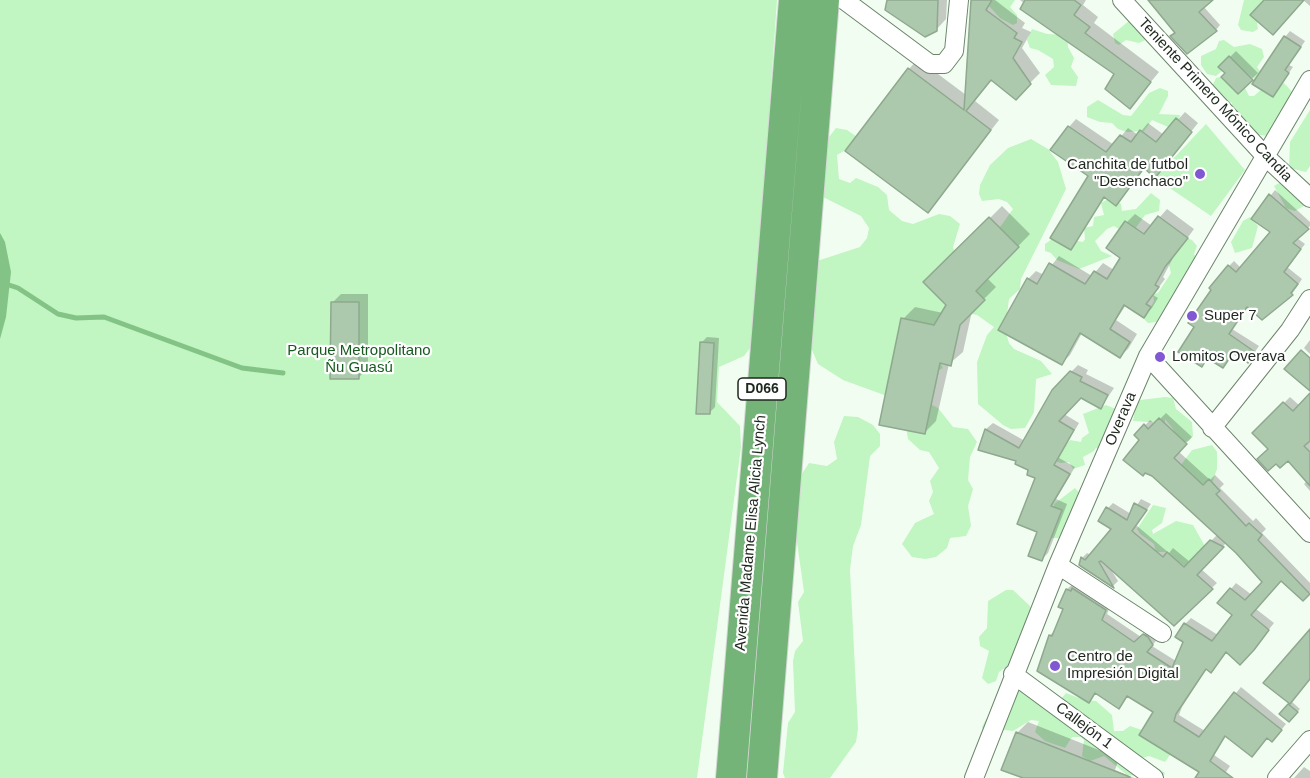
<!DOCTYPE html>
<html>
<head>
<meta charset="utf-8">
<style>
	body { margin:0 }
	canvas { display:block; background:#f2fdf2 }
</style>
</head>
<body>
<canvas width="1310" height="778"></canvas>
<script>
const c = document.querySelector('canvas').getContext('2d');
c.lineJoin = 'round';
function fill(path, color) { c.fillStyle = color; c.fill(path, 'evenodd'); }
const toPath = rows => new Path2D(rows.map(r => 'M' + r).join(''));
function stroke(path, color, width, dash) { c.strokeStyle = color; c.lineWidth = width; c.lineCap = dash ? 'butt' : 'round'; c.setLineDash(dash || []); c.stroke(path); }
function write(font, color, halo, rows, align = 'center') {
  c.font = font + ' Arial,sans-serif'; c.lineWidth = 4.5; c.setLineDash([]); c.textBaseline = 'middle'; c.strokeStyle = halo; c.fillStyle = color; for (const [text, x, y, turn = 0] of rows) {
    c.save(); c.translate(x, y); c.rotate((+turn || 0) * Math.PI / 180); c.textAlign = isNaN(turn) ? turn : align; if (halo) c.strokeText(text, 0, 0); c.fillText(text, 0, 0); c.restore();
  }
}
fill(toPath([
	[0,0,777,0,753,344,744,356,719,367,717,402,740,426,741,447,697,778,0,778],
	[993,0,1015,0,1010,7,1017,15,1017,23,1013,25,1000,18,989,6],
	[1244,0,1264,0,1256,17,1258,29,1253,32,1241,30,1238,25],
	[1129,21,1133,23,1150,38,1139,43,1126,40,1119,45,1115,43,1113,34],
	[1032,29,1047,34,1067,35,1068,47,1074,58,1071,67,1078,77,1076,86,1051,85,1045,75,1054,67,1053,59,1038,50,1030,48,1027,40],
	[1224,40,1234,47,1250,44,1262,49,1264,57,1257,67,1262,74,1257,81,1233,62,1216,76,1207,74,1201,65,1201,56,1216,49,1219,41],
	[1225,76,1243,84,1249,96,1254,96,1264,87,1280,80,1287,86,1296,97,1273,137,1255,134,1232,107,1232,103,1223,100,1212,86,1216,78],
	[1160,88,1168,91,1168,96,1159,114,1180,115,1179,119,1168,127,1152,120,1144,131,1127,132,1118,129,1112,123,1100,122,1087,117,1087,107,1098,100,1123,115,1131,116,1149,93],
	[1310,110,1310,166,1306,172,1289,168,1290,142],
	[1206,124,1245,170,1211,216,1155,178],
	[836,128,847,130,863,141,858,147,847,149,837,155,839,179,850,183,856,178,878,187,887,195,889,210,902,221,913,224,939,214,950,216,960,224,953,247,956,256,995,234,1013,209,1007,202,999,199,982,201,979,194,980,185,990,165,1008,148,1031,139,1048,149,1058,162,1066,189,1021,279,1020,289,1009,299,1005,330,1009,343,1014,349,1041,361,1052,374,1036,379,1034,412,1025,428,1011,429,1003,425,978,404,977,362,987,335,994,327,977,315,954,310,938,358,943,368,887,396,843,380,818,364,806,336,817,261,860,247,867,238,869,228,861,216,821,196,826,141],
	[1281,182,1305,204,1302,207,1295,211,1286,208,1274,186],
	[1151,193,1160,200,1159,211,1145,215,1130,236,1114,226,1107,229,1095,241,1101,251,1112,256,1079,269,1057,260,1051,253,1045,251,1045,244,1055,237,1083,242,1085,239,1084,228,1093,226,1094,217,1104,215,1101,203,1112,197,1121,204,1122,211,1136,209],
	[1250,217,1258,226,1252,248,1235,253,1231,242,1243,221],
	[1187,238,1192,240,1197,246,1194,254,1197,260,1170,310,1156,322,1148,323,1144,319,1154,301,1153,294,1158,293,1171,273,1168,261],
	[1165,397,1173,398,1176,409,1192,422,1193,436,1189,441,1185,442,1174,436,1173,429,1165,419,1165,423,1133,421,1135,409,1140,400],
	[930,404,938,408,953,427,968,429,977,442,970,457,968,480,973,489,968,506,971,526,966,536,950,538,947,548,936,557,925,559,912,557,902,544,915,523,934,514,929,501,933,492,930,481,939,468,929,452,920,450,908,439,905,421],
	[1106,405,1121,411,1103,450,1096,448,1094,451,1083,457,1085,465,1073,469,1069,462,1061,463,1044,458,1062,450,1070,440,1081,442,1082,438,1089,433,1083,414],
	[844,416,858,417,873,425,880,434,880,446,870,456,861,525,853,546,850,570,858,729,856,742,830,778,785,778,783,773,788,723,795,712,793,661,795,651,803,641,798,602,804,592,790,492,809,463,827,466,837,459,834,442],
	[1212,445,1217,452,1217,469,1212,483,1189,484,1181,465,1192,450],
	[1075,488,1082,496,1059,538,1051,538,1054,504],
	[1153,505,1166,508,1162,523,1152,530,1153,534,1176,521,1193,525,1206,548,1190,564,1185,566,1175,560,1167,552,1156,552,1154,544,1140,534,1137,529],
	[1006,590,1013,590,1029,605,1037,616,1010,664,999,672,996,681,988,684,982,678,989,651,980,646,979,637,987,628,988,601],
	[1023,690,1037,703,1061,699,1066,693,1084,700,1096,701,1112,715,1114,731,1123,731,1130,726,1142,730,1155,745,1168,751,1170,755,1165,762,1149,756,1142,758,1165,773,1162,778,1127,775,1104,756,1090,761,1082,756,1084,740,1081,737,1072,737,1065,748,1045,741,1035,732,1039,721,1031,720,1013,731,1005,730,985,735,982,727,986,719,1013,702,1019,691]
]), '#c1f5c2');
fill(toPath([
	[0,233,5,242,11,272,6,317,0,339]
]), '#83c486');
fill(toPath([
	[888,0,947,0,946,19,936,30],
	[973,0,995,0,1025,23,1022,28,1031,32,1022,48,1040,73,1015,98,992,79,975,101,999,120,928,211,909,69,918,59,966,95],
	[1020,0,1086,0,1083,5,1098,17,1094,23,1159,72,1130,107,1116,73],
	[1148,0,1208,0,1203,6,1220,25,1216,30,1176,33],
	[1265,0,1310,0,1310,6,1303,0],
	[1290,31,1305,41,1289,65,1293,67,1273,96,1285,37],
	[1236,51,1258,73,1238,92,1220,67],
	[1185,112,1198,123,1162,168,1145,167,1116,204,1105,196,1070,248,1090,175,1069,127,1076,119,1114,145,1128,128,1138,135,1148,123,1164,135],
	[1275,190,1310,222,1310,226,1297,238,1305,244,1287,267,1302,279,1292,294,1248,306,1232,329,1259,346,1252,356,1234,352,1223,366,1208,357,1201,365,1229,266,1234,261,1241,268,1272,232,1253,218],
	[1002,206,1030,234,987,278,996,287,972,311,963,352,949,364,936,421,924,433,903,319,915,307,943,313,948,304,926,282],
	[1167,209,1194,229,1173,258,1163,277,1165,279,1153,295,1158,298,1152,308,1144,316,1126,305,1116,320,1137,334,1128,349,1119,357,1082,333,1070,355,1062,363,1028,279,1036,271,1044,275,1059,256,1092,276,1103,263,1114,270,1122,257,1108,248,1127,222,1135,214,1152,226],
	[341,294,368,294,368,368,359,377,332,303],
	[707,337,719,338,715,407,709,413,701,343],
	[1310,340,1310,354,1304,348],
	[1078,365,1088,370,1086,374,1114,388,1101,407,1081,397,1064,414,1079,423,1059,458,1075,467,1056,499,1067,504,1048,553,1042,559,1037,477,1018,460,980,449,986,429,993,423,1025,441,1053,390],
	[1310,396,1310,491,1304,484,1307,481,1288,458,1269,449,1254,433,1290,397,1300,406],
	[1166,413,1192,437,1178,451,1210,480,1215,475,1224,484,1220,488,1253,521,1256,518,1266,529,1262,533,1310,583,1310,592,1303,599,1281,580,1256,609,1274,623,1259,642,1227,651,1211,671,1207,668,1182,707,1179,715,1205,731,1241,687,1286,724,1278,734,1268,736,1226,735,1214,755,1230,766,1222,778,1197,778,1202,771,1155,712,1129,695,1119,707,1096,692,1089,701,1038,670,1050,635,1056,630,1065,608,1067,589,1073,584,1111,604,1107,614,1141,637,1150,629,1158,638,1152,646,1176,661,1184,641,1185,624,1191,618,1218,635,1234,615,1231,589,1236,583,1252,595,1264,582,1227,542,1201,569,1217,583,1174,624,1110,568,1118,581,1113,586,1080,564,1082,558,1087,553,1091,555,1113,528,1108,508,1113,503,1131,514,1141,499,1151,504,1136,525,1169,553,1173,548,1190,562,1218,534,1136,435,1150,420,1155,424],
	[1310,632,1310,678,1291,701,1300,709,1289,720,1282,714,1291,703,1265,682],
	[1028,722,1119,758,1115,770,1134,778,1027,778,1017,733],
	[1304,767,1310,771,1310,778,1294,778]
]), '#0003');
stroke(toPath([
	[9,285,18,288,58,314,76,318,104,317,242,368,283,373]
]), '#83c486', 5);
const building = toPath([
	[887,0,938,0,937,31,925,37,885,10,887,0],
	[971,0,992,0,986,10,1017,33,1014,38,1022,42,1013,58,1031,84,1016,100,991,80,966,111,991,130,928,213,845,151,908,68,964,110,971,0],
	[1025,0,1074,0,1081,5,1074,15,1090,27,1085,33,1151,82,1130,109,1105,89,1114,74,1020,9,1025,0],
	[1148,0,1213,0,1199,12,1217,31,1187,54,1170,36,1175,33,1148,0],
	[1264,0,1304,0,1273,35,1250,15,1264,0],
	[1284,36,1301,47,1285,70,1289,73,1273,97,1252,84,1284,36],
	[1229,56,1253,80,1238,94,1221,77,1225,73,1218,67,1229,56],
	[1176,118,1192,132,1155,178,1144,168,1116,206,1104,197,1071,250,1050,238,1088,176,1050,150,1068,126,1106,152,1120,135,1131,142,1140,130,1156,142,1176,118],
	[1269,194,1309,229,1293,243,1301,249,1284,272,1298,284,1291,293,1293,295,1262,320,1247,307,1229,334,1255,352,1248,363,1233,353,1223,368,1207,358,1202,367,1178,352,1194,327,1188,323,1211,290,1209,288,1228,265,1236,272,1270,232,1251,219,1269,194],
	[1158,216,1188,238,1165,267,1155,285,1159,287,1146,304,1151,307,1144,318,1124,305,1110,329,1130,342,1120,358,1080,333,1062,365,998,330,1027,278,1037,284,1049,263,1085,284,1094,271,1107,279,1120,258,1106,248,1125,221,1144,234,1158,216],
	[989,217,1019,247,976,291,985,300,960,325,951,366,940,363,925,434,879,425,901,318,934,325,946,305,923,282,989,217],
	[331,302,359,302,359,379,330,379,331,302],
	[700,342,714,343,710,414,696,414,700,342],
	[1301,350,1310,358,1310,391,1284,369,1301,350],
	[1070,371,1082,377,1080,381,1108,395,1101,409,1081,398,1059,421,1074,430,1054,465,1070,474,1051,506,1062,510,1042,561,1028,556,1037,532,1017,524,1035,478,1027,475,1028,470,1015,464,1016,461,978,450,985,429,1019,448,1052,390,1070,371],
	[1310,393,1310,441,1304,446,1310,452,1310,486,1288,461,1280,468,1276,464,1268,471,1257,459,1268,449,1252,433,1283,402,1293,411,1310,393],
	[1159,418,1187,444,1174,458,1203,485,1209,479,1220,491,1216,494,1246,526,1249,523,1262,535,1258,540,1310,594,1303,601,1281,581,1251,615,1269,630,1254,650,1240,665,1226,652,1211,673,1206,669,1176,714,1174,721,1199,737,1234,692,1282,730,1272,742,1267,738,1252,757,1225,736,1210,761,1233,778,1195,778,1199,772,1139,735,1153,712,1127,696,1119,709,1095,693,1089,703,1037,671,1049,635,1052,636,1063,609,1058,607,1066,589,1071,591,1072,588,1106,610,1102,620,1134,642,1143,634,1148,637,1153,645,1147,652,1172,668,1183,642,1175,637,1184,623,1212,641,1232,615,1217,603,1230,588,1245,600,1262,582,1236,553,1152,476,1145,473,1143,476,1123,460,1139,440,1134,435,1144,424,1148,429,1159,418],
	[1134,503,1147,510,1132,531,1163,557,1167,552,1184,567,1210,540,1224,547,1197,575,1213,589,1174,626,1101,561,1099,562,1114,588,1079,565,1081,557,1085,560,1111,529,1098,521,1106,507,1127,520,1134,503],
	[1310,629,1310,679,1290,704,1263,683,1310,629],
	[1288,704,1298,712,1289,722,1279,714,1288,704],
	[1016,732,1130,777,1130,778,1023,778,1001,770,1016,732]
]);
fill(building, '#adc9ad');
stroke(building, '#8ea98e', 1.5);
const minor = toPath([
	[844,0,930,64,944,64,954,51,959,0],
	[1122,0,1267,158,1310,198],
	[1148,356,1310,533],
	[1212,428,1290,330,1310,299],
	[1058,565,1162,633],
	[1013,674,1154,778],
	[974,778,1058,565,1148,356,1310,80],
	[1277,778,1310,740]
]);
const trunk = toPath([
	[731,778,794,0],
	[762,778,824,0]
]);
stroke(minor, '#6c866c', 20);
stroke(trunk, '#d6d8d6', 32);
stroke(minor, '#fff', 18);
stroke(trunk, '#74b478', 30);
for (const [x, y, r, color] of [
	[1200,174,6,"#8058d1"],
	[1192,316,6,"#8058d1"],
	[1160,357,6,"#8058d1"],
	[1055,666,6,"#8058d1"]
]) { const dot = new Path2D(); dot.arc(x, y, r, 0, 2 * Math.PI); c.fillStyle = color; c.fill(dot); stroke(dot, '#fff', 2); }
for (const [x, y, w] of [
	[762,389,48]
]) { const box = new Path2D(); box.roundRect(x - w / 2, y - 11, w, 22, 4.5); c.fillStyle = '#fff'; c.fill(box); stroke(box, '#1e281e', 1.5); }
write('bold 14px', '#1e281e', null, [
	["D066",762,389]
]);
write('15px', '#1e281e', '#fff', [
	["Teniente Primero Mónico Candia",1215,100,47],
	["Overava",1121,419,-67],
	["Avenida Madame Elisa Alicia Lynch",751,533,-85],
	["Callejón 1",1084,726,37]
]);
write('15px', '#1e281e', '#fff', [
	["Canchita de futbol",1188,165,"right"],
	["\"Desenchaco\"",1188,182,"right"],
	["Super 7",1204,316],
	["Lomitos Overava",1172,357],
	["Centro de",1067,657],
	["Impresión Digital",1067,674]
], 'left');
write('15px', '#165a1f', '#fff', [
	["Parque Metropolitano",359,351],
	["Ñu Guasú",359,368]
]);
</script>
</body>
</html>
